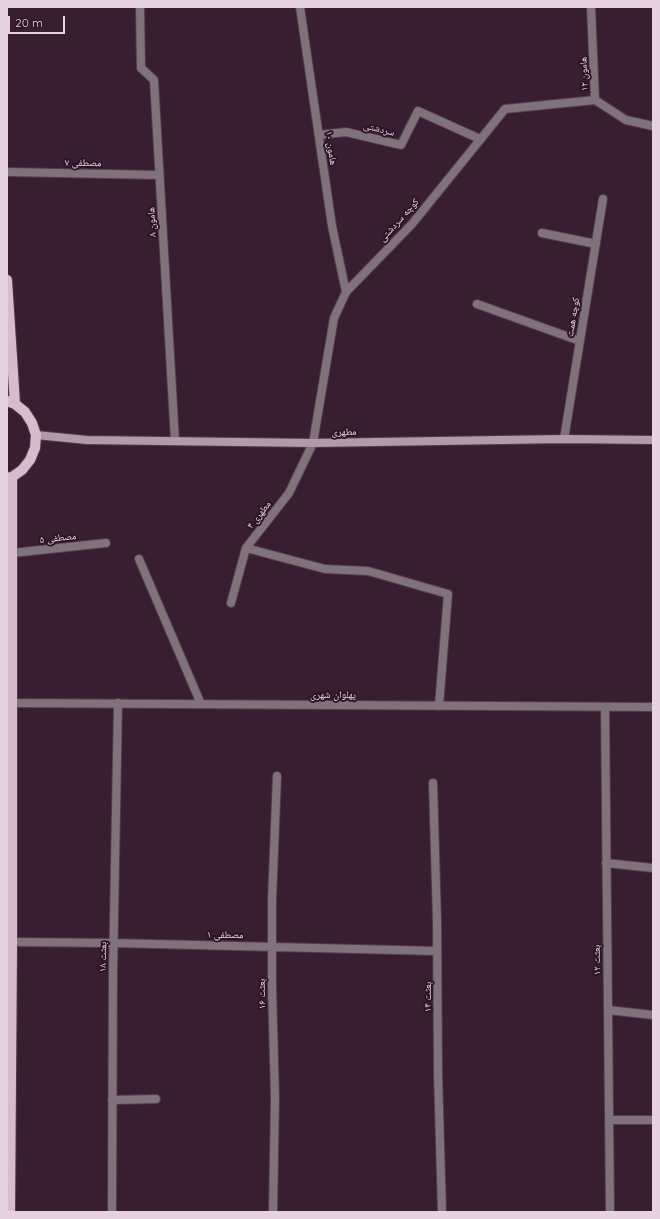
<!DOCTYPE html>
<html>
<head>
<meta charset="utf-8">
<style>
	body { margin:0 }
	#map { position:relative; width:660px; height:1219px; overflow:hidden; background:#371f31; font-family:Quicksand,sans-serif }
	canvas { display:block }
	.frame { position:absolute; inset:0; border:8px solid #e5d4e0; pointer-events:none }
	.scale { position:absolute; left:8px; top:16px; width:57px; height:18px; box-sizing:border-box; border:2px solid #e5d4e0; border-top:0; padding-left:5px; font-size:12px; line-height:14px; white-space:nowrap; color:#e5d4e0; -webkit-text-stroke:3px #2c1527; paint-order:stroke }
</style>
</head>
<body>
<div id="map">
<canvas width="660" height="1219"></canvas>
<div class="frame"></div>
<div class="scale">20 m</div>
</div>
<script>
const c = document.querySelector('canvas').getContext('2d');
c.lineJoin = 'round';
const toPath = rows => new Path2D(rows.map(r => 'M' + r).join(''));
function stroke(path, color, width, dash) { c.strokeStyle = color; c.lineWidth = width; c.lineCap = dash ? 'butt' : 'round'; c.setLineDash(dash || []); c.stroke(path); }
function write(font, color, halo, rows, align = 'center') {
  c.font = font + ' Quicksand,"Noto Naskh Arabic",sans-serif'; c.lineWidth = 4; c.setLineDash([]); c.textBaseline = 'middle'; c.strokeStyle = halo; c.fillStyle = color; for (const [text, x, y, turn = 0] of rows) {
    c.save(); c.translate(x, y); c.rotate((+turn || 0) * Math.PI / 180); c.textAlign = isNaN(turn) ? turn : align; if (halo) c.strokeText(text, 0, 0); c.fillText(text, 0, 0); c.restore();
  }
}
const street = toPath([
	[140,7,141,68,154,80,175,441],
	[300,7,332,226,346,292],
	[591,7,595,100,626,120,653,126],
	[319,135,346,132,401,145,418,111,480,139],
	[7,172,159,175],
	[542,233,596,244],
	[477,304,580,341],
	[564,439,603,199],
	[246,548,325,569,368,571,448,594,439,706],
	[12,553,106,543],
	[139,559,201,704],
	[231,603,246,548,289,493,313,443,334,318,346,292,412,224,505,109,595,100],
	[12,703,653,707],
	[605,707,610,1212],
	[433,783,437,921,438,1074,442,1212],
	[606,863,653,868],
	[12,942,114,943,437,951],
	[608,1010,653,1015],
	[112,1100,156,1099],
	[609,1120,653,1120],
	[112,1212,113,972,118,703],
	[273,1212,275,1098,272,987,272,900,277,776]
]);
const secondary = toPath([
	[36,435,87,440,313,443,564,439,653,440]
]);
const primary = toPath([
	[7,280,15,404],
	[7,401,15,404,25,412,32,423,36,435,35,448,30,460,22,470,12,477,7,478],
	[10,1212,12,942,12,477]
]);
stroke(street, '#533c4d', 10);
stroke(secondary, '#533c4d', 10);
stroke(primary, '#533c4d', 12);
stroke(street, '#7f727b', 8);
stroke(secondary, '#b19baa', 8);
stroke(primary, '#d7bccf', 10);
write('10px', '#e5d4e0', '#2c1527', [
	["هامون ۱۲",584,74,-92],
	["سردشتی",379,129,14],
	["هامون ۱۰",331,148,82],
	["مصطفی ۷",83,163,1],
	["کوچه سردشتی",399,220,-48],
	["هامون ۸",152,222,-93],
	["کوچه همت",573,317,-81],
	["مطهری",344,432,-1],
	["مطهری ۴",259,515,-52],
	["مصطفی ۵",58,538,-6],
	["پهلوان شهری",333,695],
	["مصطفی ۱",225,935,1],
	["بعثت ۱۸",103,957,-89],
	["بعثت ۱۲",597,960,-91],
	["بعثت ۱۶",262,994,-91],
	["بعثت ۱۴",428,997,-90]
]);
</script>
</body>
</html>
